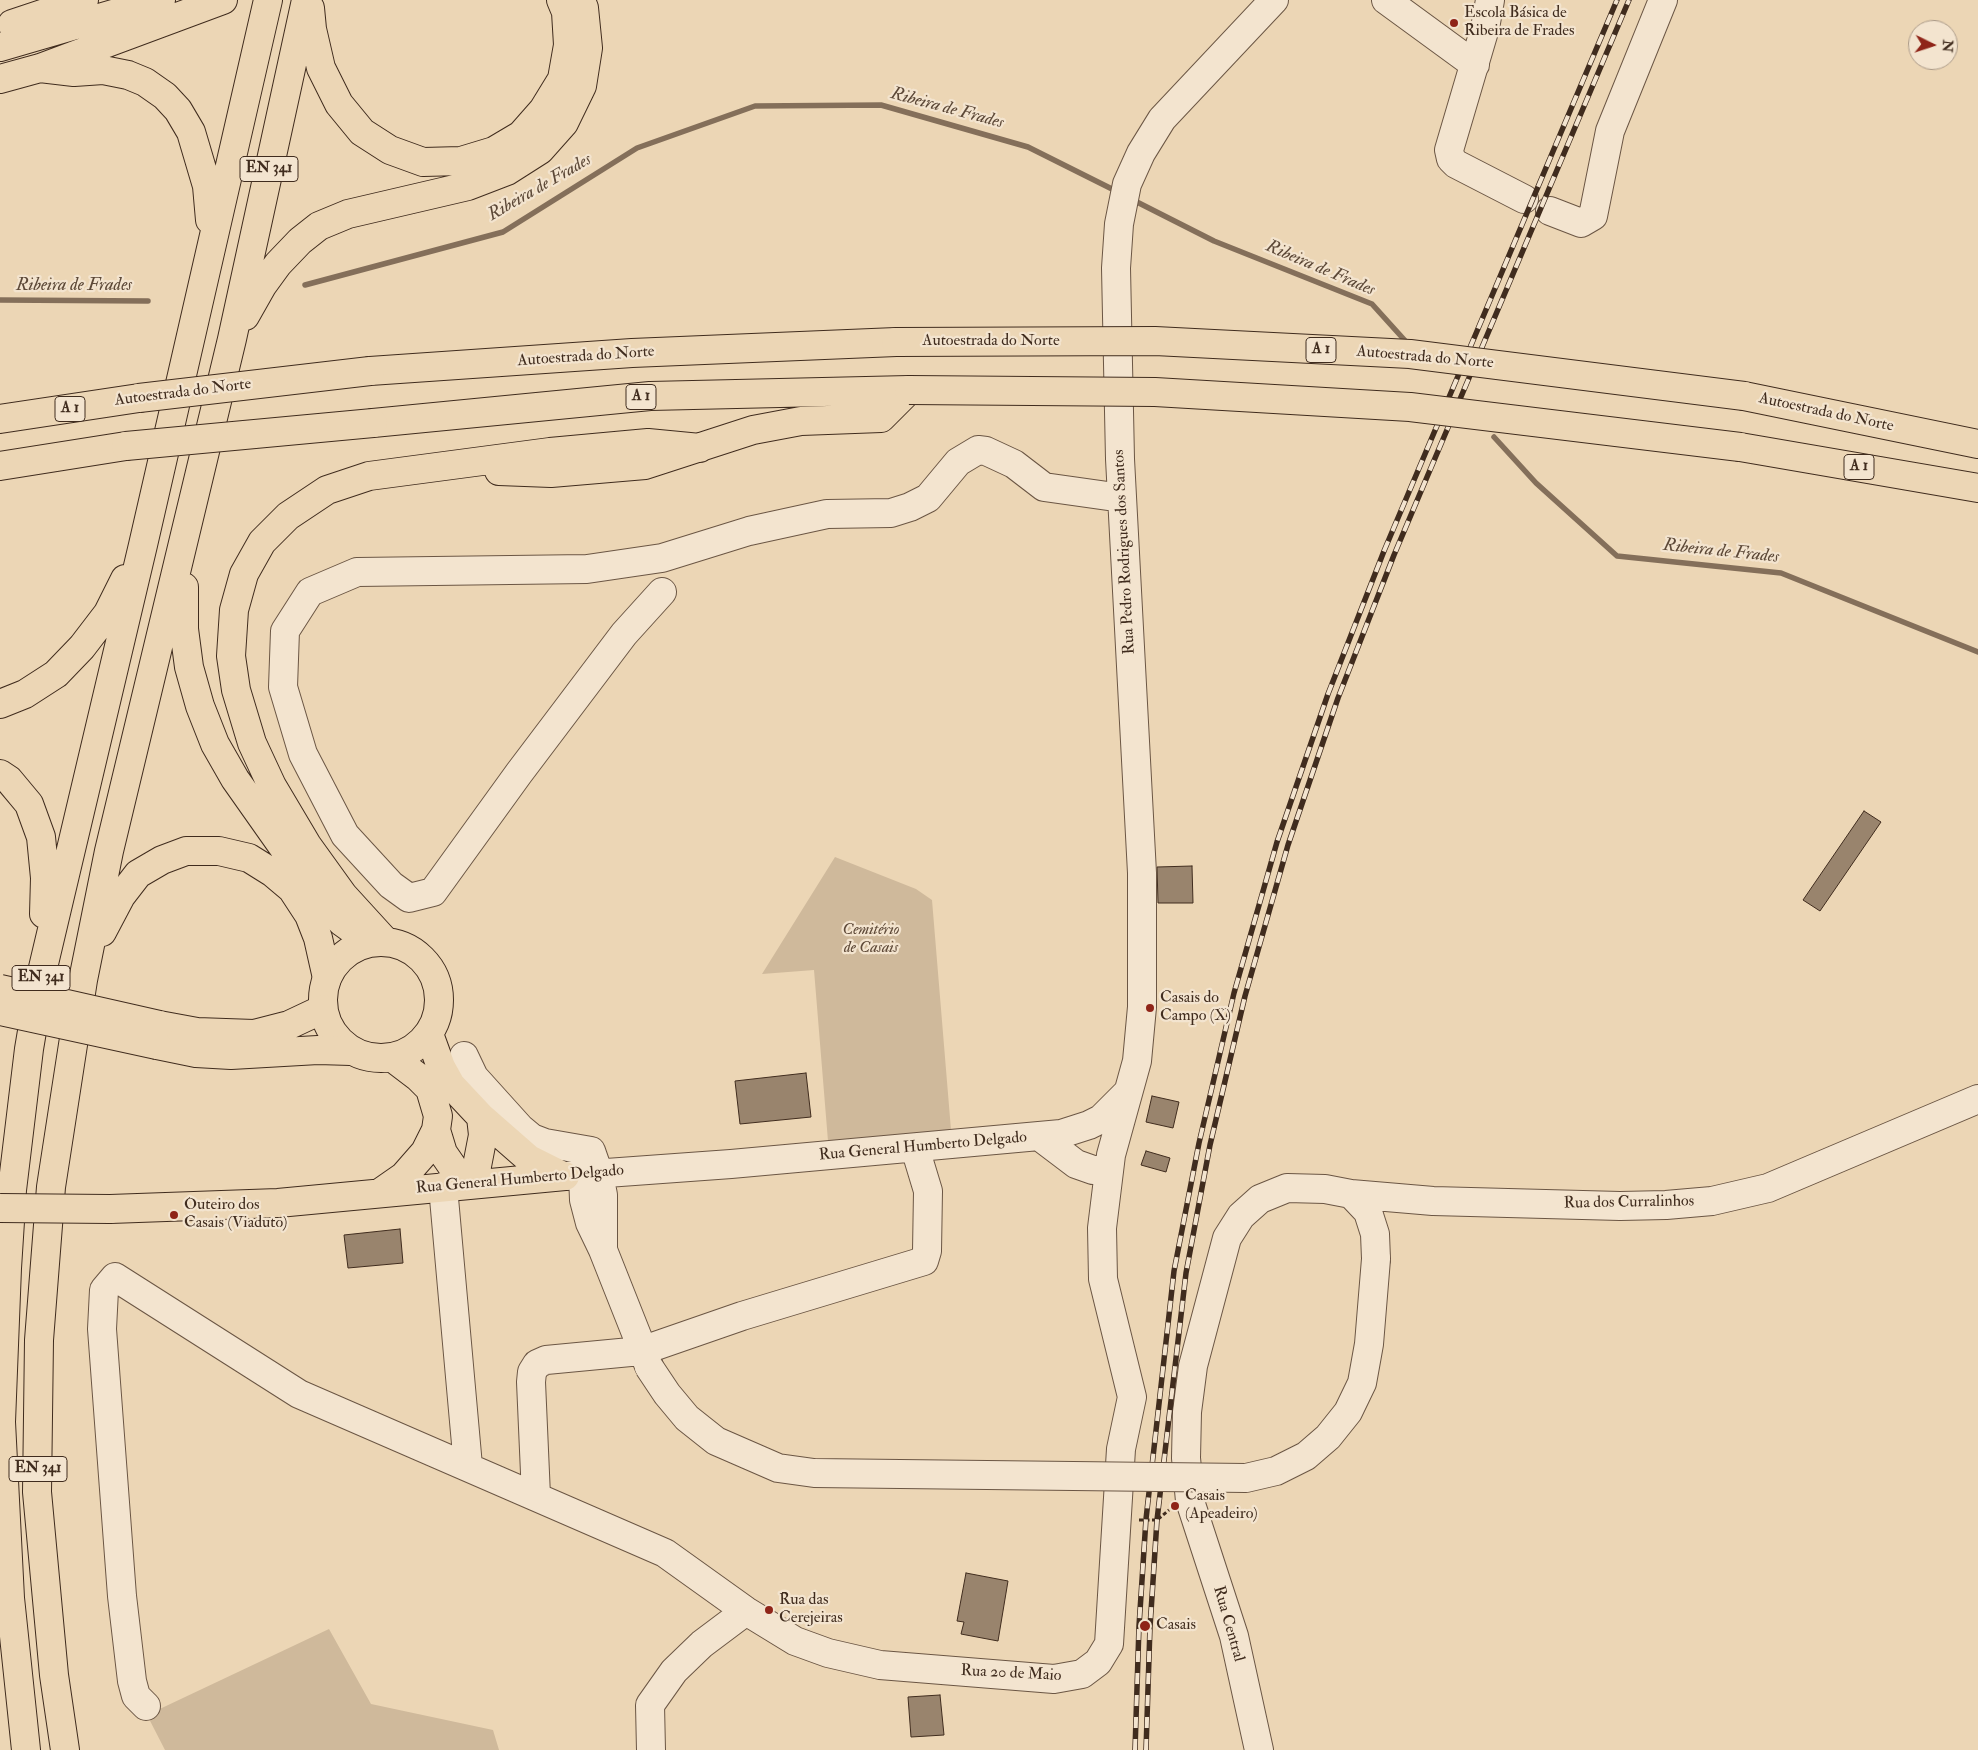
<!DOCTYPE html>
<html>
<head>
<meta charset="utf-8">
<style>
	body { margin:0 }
	#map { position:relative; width:1978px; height:1750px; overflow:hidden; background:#ecd6b5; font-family:"IM FELL Double Pica",serif }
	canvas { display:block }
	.north { position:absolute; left:1908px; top:20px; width:50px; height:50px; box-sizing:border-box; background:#f3e4cf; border:1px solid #ab9a88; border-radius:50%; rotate:94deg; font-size:14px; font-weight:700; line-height:20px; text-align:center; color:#402c1e }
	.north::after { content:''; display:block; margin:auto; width:18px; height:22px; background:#8f2418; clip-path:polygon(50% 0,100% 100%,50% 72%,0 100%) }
</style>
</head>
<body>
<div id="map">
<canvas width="1978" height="1750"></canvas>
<div class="north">N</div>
</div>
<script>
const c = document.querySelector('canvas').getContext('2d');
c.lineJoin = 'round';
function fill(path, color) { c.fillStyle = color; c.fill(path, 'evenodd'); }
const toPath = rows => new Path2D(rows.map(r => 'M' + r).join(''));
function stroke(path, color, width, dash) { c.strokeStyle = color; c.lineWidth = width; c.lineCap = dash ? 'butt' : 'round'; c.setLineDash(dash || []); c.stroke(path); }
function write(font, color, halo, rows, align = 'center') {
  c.font = font + ' "IM FELL Double Pica",serif'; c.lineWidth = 4.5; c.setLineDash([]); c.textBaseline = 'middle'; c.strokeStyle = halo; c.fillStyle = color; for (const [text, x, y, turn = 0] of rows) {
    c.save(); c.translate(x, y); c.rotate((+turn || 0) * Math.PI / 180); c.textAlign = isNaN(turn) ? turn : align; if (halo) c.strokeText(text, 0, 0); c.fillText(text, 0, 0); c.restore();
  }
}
fill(toPath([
	[835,857,916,889,932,900,951,1130,828,1141,814,970,762,974],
	[329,1629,371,1704,493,1730,499,1750,165,1750,147,1715]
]), '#cfb99b');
stroke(toPath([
	[1131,199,1214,241,1372,304,1409,345],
	[305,285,503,232,637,148,755,106,881,105,1028,147,1118,192],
	[0,300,148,301],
	[1494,437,1536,483,1617,556,1781,573,1978,652]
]), '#846f5a', 5.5);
const building = toPath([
	[1864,811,1881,822,1820,911,1803,900,1864,811],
	[1192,866,1193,903,1158,903,1157,867,1192,866],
	[806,1073,811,1117,740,1124,735,1081,806,1073],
	[1152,1096,1179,1102,1173,1128,1146,1122,1152,1096],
	[1146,1151,1170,1158,1166,1172,1141,1165,1146,1151],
	[400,1229,403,1263,348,1268,344,1235,400,1229],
	[966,1573,1008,1581,998,1641,961,1634,964,1622,957,1621,966,1573],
	[940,1695,944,1735,911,1737,908,1697,940,1695]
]);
fill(building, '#99846d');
stroke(building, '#402c1e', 1);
const minor = toPath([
	[1386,0,1475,65],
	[1490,0,1485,28,1449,150,1451,159,1456,164,1524,199],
	[1550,211,1581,223,1593,216,1610,131,1663,0],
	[662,592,624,634,519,773,433,892,409,898,391,885,345,835,303,754,283,687,285,631,310,592,357,572,587,569,662,558,749,531,827,514,891,513,910,507,928,498,958,462,978,450,986,451,1014,464,1044,487,1122,498],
	[464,1056,474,1077,520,1128,532,1138,545,1143,591,1151,599,1174,603,1195,603,1250],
	[1039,1136,1076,1164,1093,1170,1109,1170],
	[583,1175,584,1200,590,1223,603,1250,649,1366],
	[565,1176,731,1164,1061,1134,1089,1125,1101,1119,1128,1092],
	[443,1187,468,1466],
	[1351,1194,1368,1212,1375,1234,1376,1259],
	[536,1496,531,1382,532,1372,537,1364,546,1360,641,1351,742,1316,924,1261,927,1251,928,1191,915,1148],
	[146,1706,136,1696,132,1681,122,1596,102,1329,104,1290,115,1277,299,1394,665,1553,746,1611,795,1641,828,1653,880,1665,1054,1679,1082,1674,1098,1662,1109,1644,1121,1449,1132,1397,1103,1279,1102,1228,1111,1155,1137,1061,1142,1007,1142,873,1120,459,1116,268,1119,224,1127,184,1141,153,1162,119,1274,0],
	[651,1750,650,1705,674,1671,702,1644,746,1611],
	[1259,1750,1234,1636,1190,1501,1186,1458,1187,1412,1193,1366,1227,1238,1241,1216,1260,1199,1287,1188,1325,1189,1351,1194,1433,1201,1620,1206,1666,1205,1712,1201,1768,1188,1978,1099]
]);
const major = toPath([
	'323 1000a58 58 0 1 1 116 0a58 58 0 1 1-116 0Z',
	[429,1034,441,1067,451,1085,481,1117,483,1135,477,1166,465,1185],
	[481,1117,529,1159,563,1176],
	[436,1130,443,1153,465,1185],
	[381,1192,404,1176,425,1152,436,1130,438,1116,430,1089,418,1077,393,1058],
	[110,1209,278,1203,565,1176]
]);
const highway = toPath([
	[310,8,312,29,321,68,339,104,362,132,390,150,423,162,461,161,494,151,521,135,543,110,562,79,568,45,566,12,561,0],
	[12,24,84,0],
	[0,47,161,0],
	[40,68,74,72,103,70,128,75,145,82,165,96,178,110,191,132,207,186,210,220],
	[0,79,40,68,223,0],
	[245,316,262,286,278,264,300,241,319,226,348,214,468,186,507,171,540,150,564,123,582,86,588,48,584,8,581,0],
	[370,371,632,353,896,342],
	[1744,396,1978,444],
	[0,419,139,398],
	[373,423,650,396,909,390],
	[1740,447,1978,488],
	[0,466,126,446],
	[499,471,551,473,645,465,753,430,801,421,881,418,909,390],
	[184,587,184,629,189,667,200,706,215,744,235,779,321,901,342,922,363,937],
	[0,704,25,694,56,674,82,647,108,613,125,579],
	[0,774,9,780,29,804,41,837,45,878,44,914],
	[102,932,121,896,138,874,162,860,186,851,219,851,249,858,273,873,292,889,309,915,318,938,327,978],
	[385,941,343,895,307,845,272,786,252,743,236,690,231,656,234,610,244,574,262,542,288,516,327,490,369,476,550,452,648,443,700,448],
	[159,1025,197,1032,254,1034,289,1025,323,1009],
	[157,1045,196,1053,231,1055,318,1050,351,1051],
	[26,1750,10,1598,1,1422,7,1268,12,1190,29,1049,42,972,143,545,268,0],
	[65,1750,54,1675,37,1492,39,1340,51,1187,83,980,109,851,232,339,306,0]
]);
stroke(minor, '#6b5644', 30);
stroke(major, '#402c1e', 30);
stroke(highway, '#402c1e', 30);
stroke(toPath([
	[1139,1520,1157,1520,1169,1510]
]), '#402c1e', 3, [4, 2.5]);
stroke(minor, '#f3e4cf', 28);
stroke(major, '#ecd6b5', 28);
stroke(highway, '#ecd6b5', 28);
const rail = toPath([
	[1135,1750,1139,1626,1146,1519,1174,1271,1199,1143,1234,993,1277,842,1328,694,1384,551,1617,0],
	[1146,1750,1150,1627,1157,1520,1186,1273,1210,1145,1245,996,1288,845,1338,698,1394,555,1629,0]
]);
stroke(rail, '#402c1e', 5.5);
stroke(rail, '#f3e4cf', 4, [11]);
const minorBridge = toPath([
	[649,1367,667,1394,687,1418,716,1441,778,1468,814,1473,1246,1478,1276,1471,1306,1456,1328,1437,1348,1412,1362,1383,1369,1344,1376,1259]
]);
const majorBridge = toPath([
	[0,1208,110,1209]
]);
const highwayBridge = toPath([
	[896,342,1155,341,1410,354,1744,396],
	[909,390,1155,392,1410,407,1740,447],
	[139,398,370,371],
	[126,446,373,423],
	[0,989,159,1025],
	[0,1011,157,1045]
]);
stroke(minorBridge, '#6b5644', 30, []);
stroke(majorBridge, '#402c1e', 30, []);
stroke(highwayBridge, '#402c1e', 30, []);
stroke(minorBridge, '#f3e4cf', 28);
stroke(majorBridge, '#ecd6b5', 28);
stroke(highwayBridge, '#ecd6b5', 28);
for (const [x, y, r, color] of [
	[1454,23,5,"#8f2418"],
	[1150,1008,5,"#8f2418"],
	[174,1215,5,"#8f2418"],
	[1175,1506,5,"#8f2418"],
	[769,1610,5,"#8f2418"],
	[1145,1626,6,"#8f2418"]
]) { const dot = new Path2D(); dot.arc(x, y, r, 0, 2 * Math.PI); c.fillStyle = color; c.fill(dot); stroke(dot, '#f3e4cf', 2); }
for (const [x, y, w] of [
	[269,169,58],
	[1321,350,30],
	[641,397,30],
	[70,409,30],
	[1859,467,30],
	[41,978,58],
	[38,1469,58]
]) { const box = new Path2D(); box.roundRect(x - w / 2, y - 12.5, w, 25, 4); c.fillStyle = '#f3e4cf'; c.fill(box); stroke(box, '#402c1e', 1); }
write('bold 15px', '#402c1e', null, [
	["EN 341",269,169],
	["A 1",1321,350],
	["A 1",641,397],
	["A 1",70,409],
	["A 1",1859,467],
	["EN 341",41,978],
	["EN 341",38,1469]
]);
write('16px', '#402c1e', '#f3e4cf', [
	["Escola Básica de",1464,14],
	["Ribeira de Frades",1464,32],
	["Casais do",1160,999],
	["Campo (X)",1160,1017],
	["Outeiro dos",184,1206],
	["Casais (Viaduto)",184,1224],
	["Casais",1185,1497],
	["(Apeadeiro)",1185,1515],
	["Rua das",779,1601],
	["Cerejeiras",779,1619],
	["Casais",1156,1626]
], 'left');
write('16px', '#402c1e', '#f3e4cf', [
	["Autoestrada do Norte",991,342],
	["Autoestrada do Norte",586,357,-4],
	["Autoestrada do Norte",1425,358,5],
	["Autoestrada do Norte",183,393,-7],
	["Autoestrada do Norte",1826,413,12],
	["Rua Pedro Rodrigues dos Santos",1125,552,-93],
	["Rua General Humberto Delgado",923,1147,-5],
	["Rua General Humberto Delgado",520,1180,-5],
	["Rua dos Curralinhos",1629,1203,-1],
	["Rua Central",1228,1624,74],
	["Rua 20 de Maio",1011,1674,3]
]);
write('italic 16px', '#5d4837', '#f3e4cf', [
	["Cemitério",871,931],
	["de Casais",871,949]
]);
write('italic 18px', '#5c4837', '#f3e4cf', [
	["Ribeira de Frades",947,109,15],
	["Ribeira de Frades",540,188,-30],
	["Ribeira de Frades",1320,269,23],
	["Ribeira de Frades",74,286],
	["Ribeira de Frades",1721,552,6]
]);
</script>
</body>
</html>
